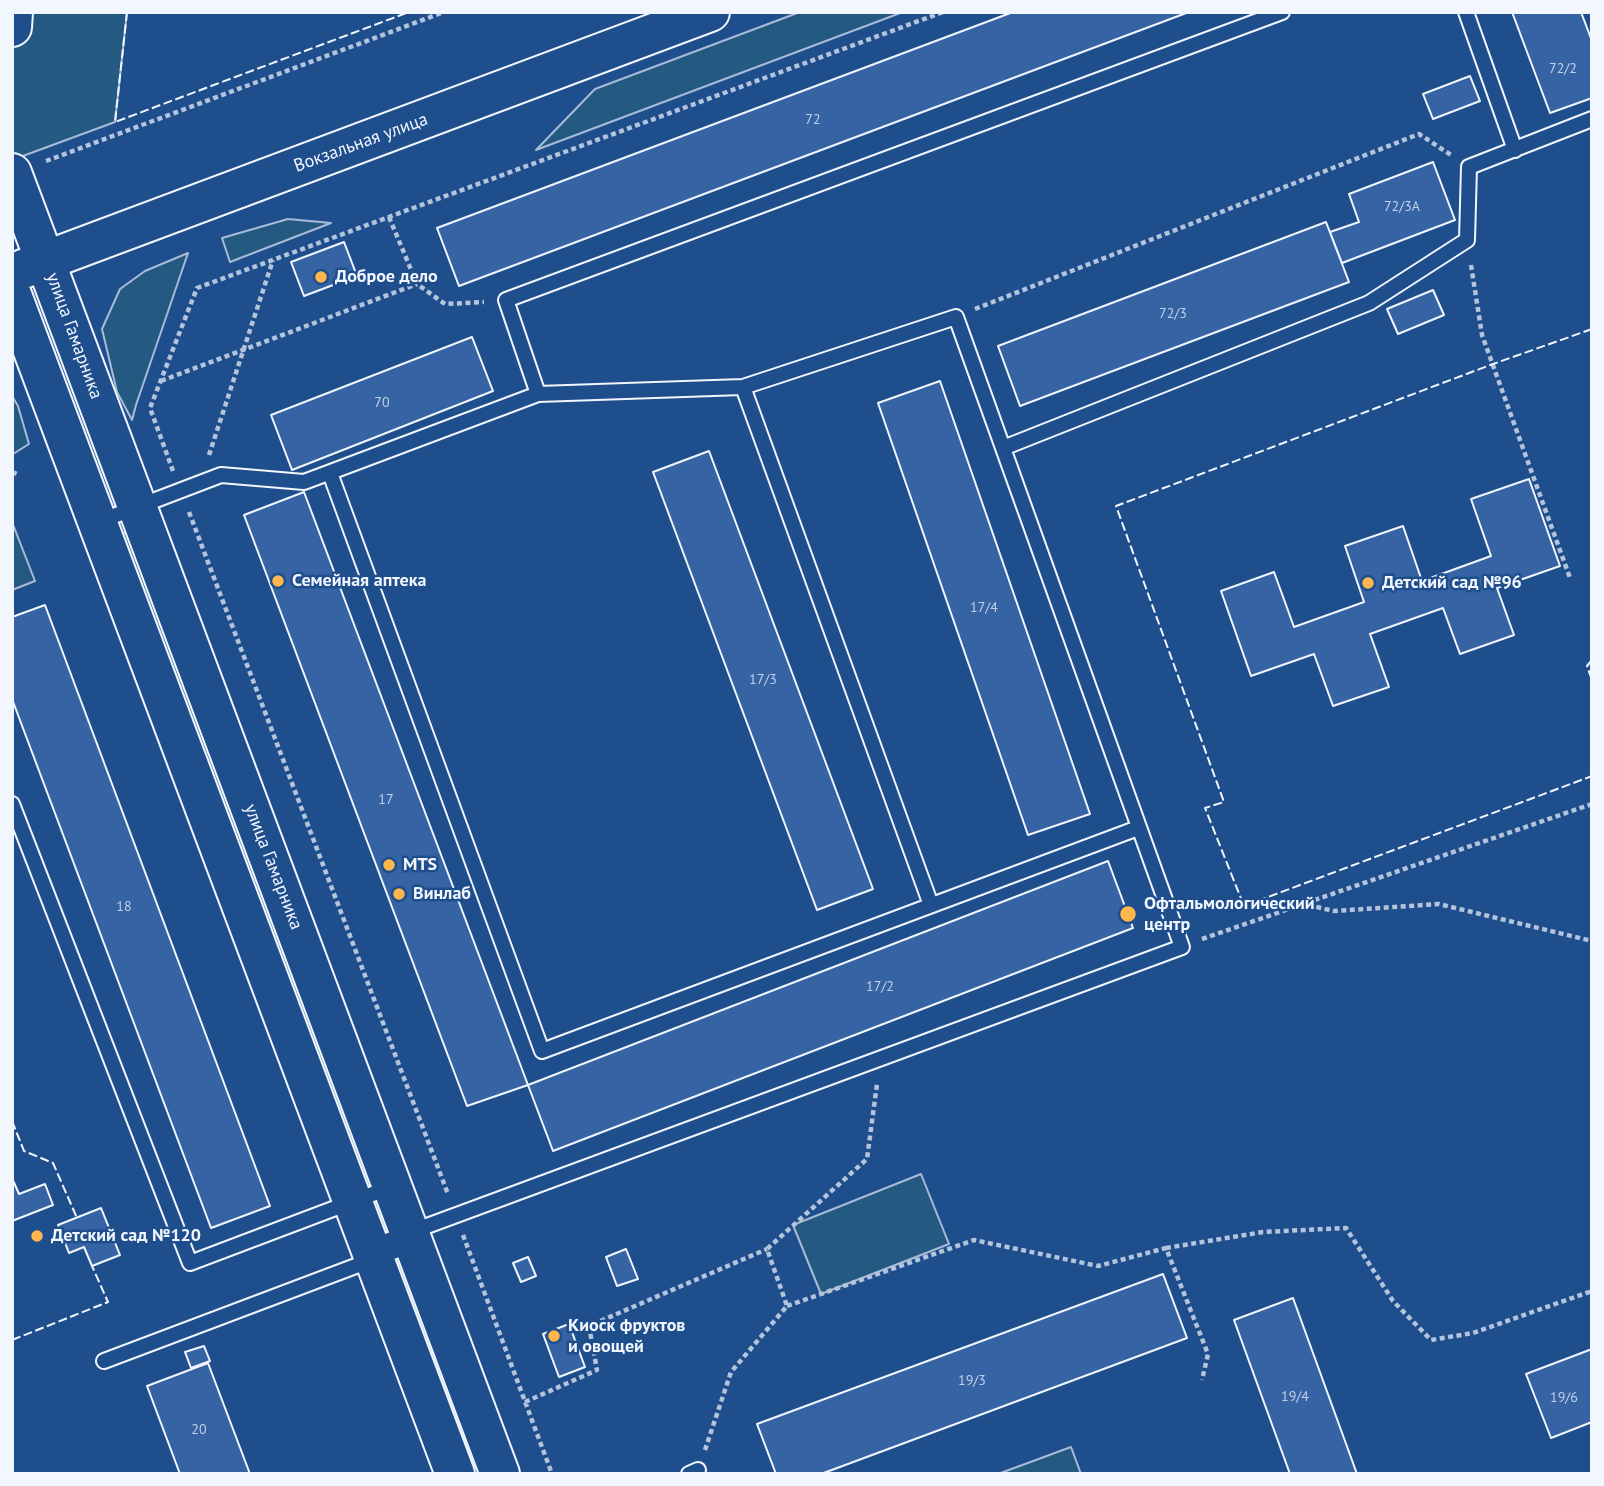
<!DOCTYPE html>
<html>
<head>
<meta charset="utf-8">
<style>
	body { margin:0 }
	#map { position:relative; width:1604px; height:1486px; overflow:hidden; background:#1f4e8c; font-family:"PT Sans",sans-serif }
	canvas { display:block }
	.frame { position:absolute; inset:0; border:14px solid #f2f6ff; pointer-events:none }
</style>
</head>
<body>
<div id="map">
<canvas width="1604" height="1486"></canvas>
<div class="frame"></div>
</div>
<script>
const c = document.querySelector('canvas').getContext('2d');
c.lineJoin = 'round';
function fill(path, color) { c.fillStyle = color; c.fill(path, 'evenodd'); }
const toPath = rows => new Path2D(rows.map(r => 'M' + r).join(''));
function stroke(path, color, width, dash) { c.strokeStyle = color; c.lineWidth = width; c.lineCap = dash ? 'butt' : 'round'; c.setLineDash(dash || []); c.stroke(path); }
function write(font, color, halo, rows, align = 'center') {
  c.font = font + ' "PT Sans",sans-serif'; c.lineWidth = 5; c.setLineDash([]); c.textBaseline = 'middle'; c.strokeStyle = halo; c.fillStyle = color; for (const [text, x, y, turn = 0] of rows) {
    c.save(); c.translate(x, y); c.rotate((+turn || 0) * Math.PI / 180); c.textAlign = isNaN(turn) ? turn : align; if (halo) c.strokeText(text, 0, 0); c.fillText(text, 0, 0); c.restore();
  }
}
const green = toPath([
	[13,12,127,12,115,122,12,160,13,12],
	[800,12,903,12,536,150,595,89,800,12],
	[288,219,331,223,230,262,222,238,288,219],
	[188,253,136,405,132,420,117,392,102,329,120,289,145,271,188,253],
	[12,396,18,406,29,444,13,454,12,396],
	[12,522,35,581,12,590,12,522],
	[128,532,368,1173,362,1175,122,534,128,532],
	[921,1174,949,1244,821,1294,793,1225,921,1174],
	[402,1263,487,1474,468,1474,396,1265,402,1263],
	[1071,1447,1081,1474,998,1474,1071,1447]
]);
fill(green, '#245a82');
stroke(green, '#a8bbd7', 2);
const building = toPath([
	[1013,12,1189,12,459,286,437,228,1013,12],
	[1512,12,1581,12,1592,41,1592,98,1550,113,1512,12],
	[1470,76,1480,101,1433,119,1423,94,1470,76],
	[1433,162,1455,220,1342,263,1330,232,1359,222,1349,194,1433,162],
	[1326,222,1349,282,1020,406,998,346,1326,222],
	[344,242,357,276,304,296,291,262,344,242],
	[1433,290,1444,315,1398,334,1387,309,1433,290],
	[472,337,493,391,292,470,271,415,472,337],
	[940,381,1090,814,1028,835,878,403,940,381],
	[709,451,873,889,817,910,653,472,709,451],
	[1529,479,1560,566,1497,588,1514,635,1460,654,1443,608,1370,634,1389,687,1333,706,1314,654,1251,676,1221,591,1274,572,1294,627,1364,602,1345,546,1403,526,1422,581,1491,556,1471,499,1529,479],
	[304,492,528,1085,467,1106,244,515,304,492],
	[45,605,270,1206,211,1228,12,699,12,617,45,605],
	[1108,861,1133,928,553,1151,528,1085,1108,861],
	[12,1178,19,1194,45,1184,53,1205,12,1221,12,1178],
	[101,1208,120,1255,92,1266,84,1247,69,1253,58,1225,101,1208],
	[626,1249,638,1279,617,1286,606,1257,626,1249],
	[528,1257,536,1276,521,1282,513,1263,528,1257],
	[1163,1274,1187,1338,821,1474,776,1474,757,1424,1163,1274],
	[1293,1298,1357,1474,1290,1474,1234,1320,1293,1298],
	[569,1324,585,1367,559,1377,543,1334,569,1324],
	[204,1346,210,1361,191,1368,185,1352,204,1346],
	[1592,1349,1592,1422,1551,1438,1526,1374,1592,1349],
	[208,1363,250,1474,180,1474,147,1386,208,1363]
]);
fill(building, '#3563a3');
stroke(building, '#f2f6ff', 2);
const lane = toPath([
	[1466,12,1515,150],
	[538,394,743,387,931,905],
	[1003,448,1369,303,1467,240,1469,167,1592,119],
	[330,473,542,1051,1138,828],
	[98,522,221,475,304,482,538,394,506,300,1282,12],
	[12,804,190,1263,391,1187],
	[370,1247,1182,947,956,317,743,387],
	[104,1361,414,1244],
	[689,1474,698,1470]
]);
const secondary = toPath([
	[12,27,13,12],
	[12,173,500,1474],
	[23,269,710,12],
	[12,295,455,1474]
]);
stroke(lane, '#f2f6ff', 18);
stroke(secondary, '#f2f6ff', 42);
stroke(toPath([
	[46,161,444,12],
	[389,217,417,284,445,304,484,302],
	[1471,265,1482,335,1570,578],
	[975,309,1419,134,1451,155],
	[161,381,417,284],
	[209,455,273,260],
	[173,471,150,408,197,288,943,12],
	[12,472,17,474],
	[189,512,448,1194],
	[1308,905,1334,911,1439,904,1592,941],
	[1202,939,1592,804],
	[463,1235,552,1474],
	[1166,1248,1263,1232,1346,1228,1393,1301,1431,1340,1473,1333,1592,1291],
	[787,1306,974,1240,1098,1266,1166,1248,1208,1354,1202,1380],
	[525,1402,597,1370,589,1326,767,1249],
	[705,1450,731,1372,787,1306,767,1249,867,1159,877,1084]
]), '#b3c4dc', 4.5, [5, 3.5]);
stroke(lane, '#1f4e8c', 14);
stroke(secondary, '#1f4e8c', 38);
stroke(toPath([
	[127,12,115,122,409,12],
	[1592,329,1493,364,1116,506,1224,802,1205,808,1244,906,1592,776],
	[1592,660,1587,666,1592,680],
	[12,1121,24,1151,53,1163,77,1218],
	[12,1340,108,1302,92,1266]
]), '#f2f6ff', 2, [9, 3.5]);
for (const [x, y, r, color] of [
	[321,277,7,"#ffb74d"],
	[278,581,7,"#ffb74d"],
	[1368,583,7,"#ffb74d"],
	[389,865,7,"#ffb74d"],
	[399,894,7,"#ffb74d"],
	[1128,914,9,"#ffb74d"],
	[37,1236,7,"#ffb74d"],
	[554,1336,7,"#ffb74d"]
]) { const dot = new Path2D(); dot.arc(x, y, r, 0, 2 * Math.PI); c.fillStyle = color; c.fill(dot); stroke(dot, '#1f4e8c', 2.5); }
write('14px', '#c3d1e8', null, [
	["72/2",1563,69],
	["72",813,120],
	["72/3А",1402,207],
	["72/3",1173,314],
	["70",382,403],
	["17/4",984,608],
	["17/3",763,680],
	["17",386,800],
	["18",124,907],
	["17/2",880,987],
	["19/3",972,1381],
	["19/4",1295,1397],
	["19/6",1564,1398],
	["20",199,1430]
]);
write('18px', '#f2f6ff', '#1f4e8c', [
	["Вокзальная улица",361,143,-20],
	["улица Гамарника",74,336,70],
	["улица Гамарника",273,867,69]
]);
write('bold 18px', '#f2f6ff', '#1f4e8c', [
	["Доброе дело",335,277],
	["Семейная аптека",292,581],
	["Детский сад №96",1382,583],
	["MTS",403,865],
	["Винлаб",413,894],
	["Офтальмологический",1144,904],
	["центр",1144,925],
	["Детский сад №120",51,1236],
	["Киоск фруктов",568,1326],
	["и овощей",568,1347]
], 'left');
</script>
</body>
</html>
